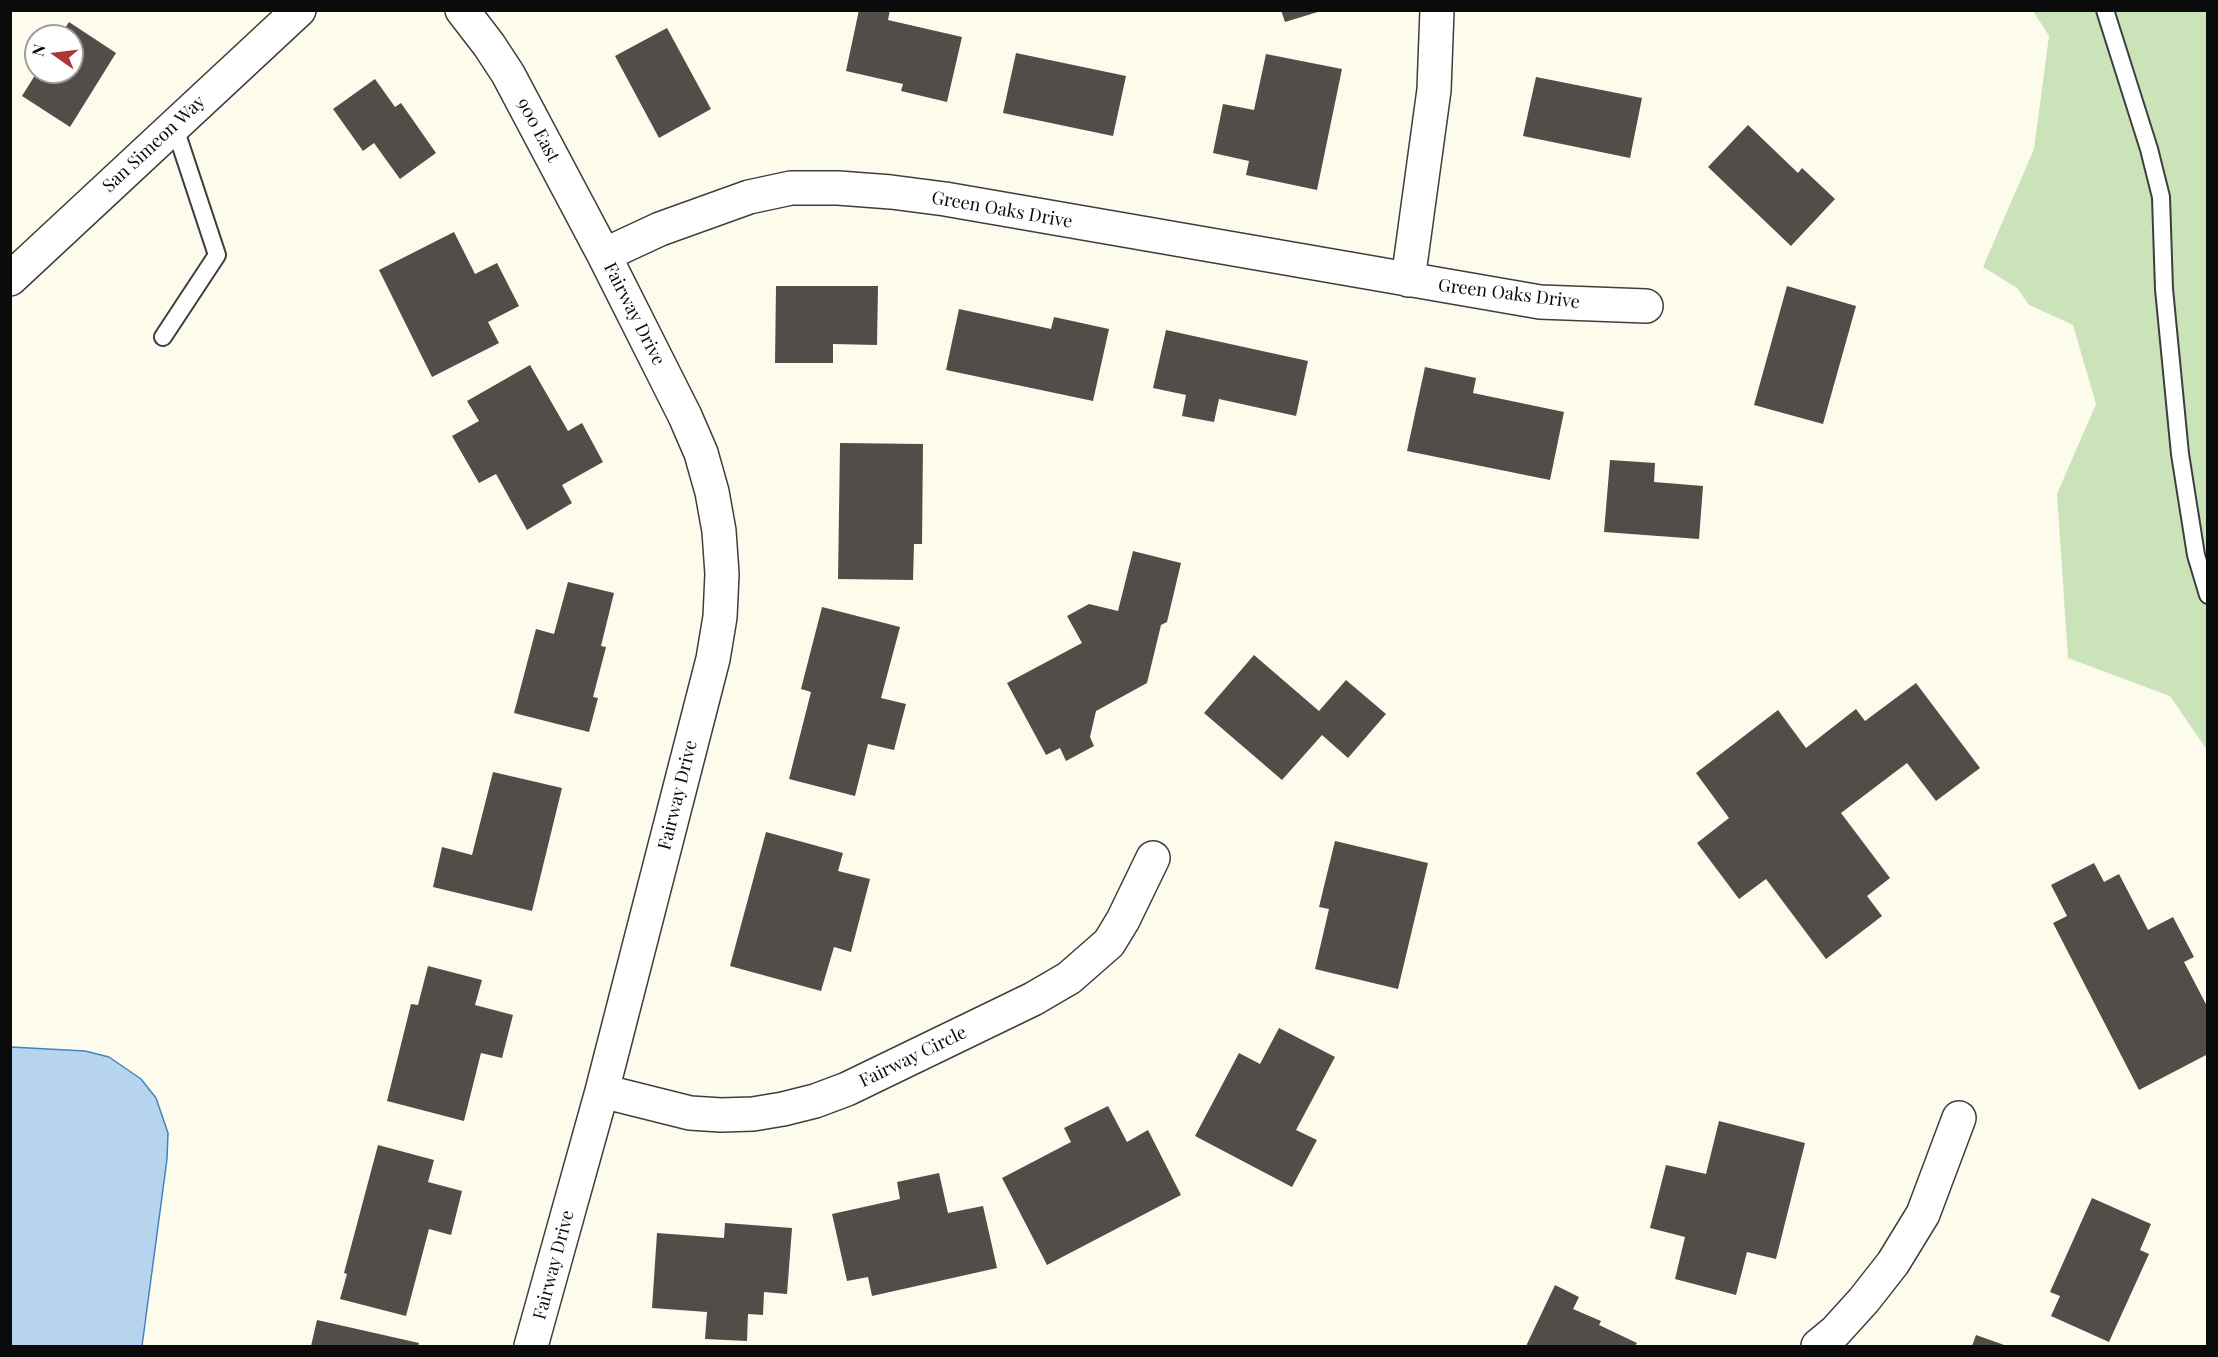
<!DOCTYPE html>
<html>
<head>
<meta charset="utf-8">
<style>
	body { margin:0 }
	#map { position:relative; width:2218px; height:1357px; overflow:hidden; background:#fdfbec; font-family:"Playfair Display",serif }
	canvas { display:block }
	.frame { position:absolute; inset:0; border:12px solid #0b0b0b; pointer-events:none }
	.north { position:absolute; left:24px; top:24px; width:60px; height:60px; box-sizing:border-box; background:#fff; border:2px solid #9d9d9d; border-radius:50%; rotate:284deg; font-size:16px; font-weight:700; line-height:24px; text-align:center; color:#0b0b0b }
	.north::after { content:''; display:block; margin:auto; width:21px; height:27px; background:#ab3834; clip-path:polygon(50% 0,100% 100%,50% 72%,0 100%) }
</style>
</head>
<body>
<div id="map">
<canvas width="2218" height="1357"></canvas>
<div class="frame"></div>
<div class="north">N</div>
</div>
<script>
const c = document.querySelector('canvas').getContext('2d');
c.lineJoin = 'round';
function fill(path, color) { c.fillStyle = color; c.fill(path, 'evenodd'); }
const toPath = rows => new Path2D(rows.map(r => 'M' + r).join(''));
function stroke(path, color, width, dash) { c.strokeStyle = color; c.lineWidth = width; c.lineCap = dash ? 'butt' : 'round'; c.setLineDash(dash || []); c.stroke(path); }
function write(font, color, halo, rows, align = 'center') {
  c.font = font + ' "Playfair Display",serif'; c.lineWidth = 6; c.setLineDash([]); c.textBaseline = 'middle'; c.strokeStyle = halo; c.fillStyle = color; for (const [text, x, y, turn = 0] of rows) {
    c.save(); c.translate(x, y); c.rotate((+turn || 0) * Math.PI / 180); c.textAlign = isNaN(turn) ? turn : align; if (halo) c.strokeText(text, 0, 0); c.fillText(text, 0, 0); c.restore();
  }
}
fill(toPath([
	[2033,11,2207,11,2207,750,2170,696,2068,658,2057,494,2096,404,2073,325,2029,305,2017,288,1983,267,2034,149,2049,36]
]), '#cbe3b9');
const water = toPath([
	[11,1047,85,1051,109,1057,141,1079,156,1098,168,1133,167,1159,142,1346,11,1346,11,1047]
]);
fill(water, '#b6d4ee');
stroke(water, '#4583bd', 1.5);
fill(toPath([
	[859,10,890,10,888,20,962,37,947,102,901,91,903,84,846,71],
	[1281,10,1321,10,1321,11,1285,22],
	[69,22,116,53,70,127,22,96,37,72,72,72,72,36,60,36],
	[667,28,711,109,659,138,615,56],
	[1016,53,1126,76,1113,136,1003,113],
	[1266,54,1342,69,1317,190,1246,175,1249,161,1213,153,1223,104,1254,110],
	[1536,77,1642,98,1630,158,1523,136],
	[375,79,395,107,401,103,436,153,400,179,374,143,363,151,333,109],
	[1748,125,1798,173,1802,168,1835,199,1791,246,1708,167],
	[454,232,475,274,497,263,519,306,488,322,499,343,432,377,379,270],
	[776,286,878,286,877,345,833,344,833,363,775,363],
	[1787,286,1856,306,1823,424,1754,405],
	[959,309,1051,329,1054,317,1109,329,1093,401,946,370],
	[1166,330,1308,361,1296,416,1219,399,1214,422,1182,416,1186,395,1153,388],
	[530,365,568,431,582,423,603,462,562,485,572,503,527,530,496,474,479,483,452,436,479,421,467,401],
	[1425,367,1476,378,1473,393,1564,412,1550,480,1407,451],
	[840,443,923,444,922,544,914,544,913,580,838,579],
	[1610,460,1655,463,1654,482,1703,486,1699,539,1604,532],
	[1133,551,1181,563,1167,622,1161,625,1147,683,1096,711,1090,737,1094,746,1066,761,1060,748,1046,755,1007,683,1082,643,1067,616,1089,604,1118,611],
	[568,582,614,593,601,646,606,647,593,697,598,698,589,732,514,713,536,629,554,634],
	[822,607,900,627,881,698,906,704,894,750,868,744,855,796,789,779,811,692,801,689],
	[1254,655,1319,711,1346,680,1386,714,1348,758,1322,735,1282,780,1204,713],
	[1916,683,1980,768,1936,801,1907,763,1841,813,1890,878,1867,896,1882,916,1826,959,1766,879,1739,899,1697,843,1729,818,1696,773,1778,710,1806,748,1856,709,1865,721],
	[493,772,562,788,532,911,433,887,442,847,472,855],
	[766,832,843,853,838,871,870,879,851,952,834,947,821,991,730,966],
	[1335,841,1428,863,1398,989,1315,969,1329,909,1319,907],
	[2094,863,2104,882,2119,874,2148,930,2173,917,2194,957,2184,962,2208,1008,2208,1054,2139,1090,2053,923,2067,916,2051,885],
	[428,966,482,980,475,1005,513,1015,502,1058,481,1053,464,1121,387,1101,411,1004,418,1005],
	[1279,1028,1335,1057,1296,1130,1317,1140,1292,1187,1195,1136,1239,1053,1260,1064],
	[1108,1106,1127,1142,1148,1130,1181,1195,1047,1265,1002,1178,1071,1142,1064,1128],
	[1719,1121,1805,1143,1776,1259,1747,1252,1736,1295,1675,1279,1685,1237,1650,1228,1666,1165,1706,1174],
	[378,1145,434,1160,428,1182,462,1191,451,1235,429,1229,406,1316,340,1299,347,1274,344,1273],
	[939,1173,948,1213,983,1206,997,1268,872,1296,868,1277,847,1281,832,1214,900,1199,897,1182],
	[2092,1198,2151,1224,2140,1250,2149,1254,2109,1342,2051,1316,2060,1296,2050,1292],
	[725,1223,792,1228,787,1294,764,1292,763,1315,748,1314,747,1341,705,1339,707,1312,652,1308,657,1233,724,1238],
	[1555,1285,1579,1297,1573,1309,1601,1321,1599,1325,1637,1343,1635,1346,1526,1346],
	[317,1320,419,1343,418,1346,311,1346],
	[1976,1335,2007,1346,1972,1346]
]), '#524d49');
const service = toPath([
	[2105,10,2149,149,2161,197,2164,289,2180,454,2196,555,2208,595],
	[163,337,217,255,174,125]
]);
const minor = toPath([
	[462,10,489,45,508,74,604,255,685,416,701,453,712,492,719,531,722,574,720,617,713,659,602,1091,531,1346],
	[604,255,660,229,749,197,791,188,838,188,891,192,945,199,1540,302,1646,306],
	[10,279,299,10],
	[1408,280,1434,90,1437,10],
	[602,1091,690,1113,721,1115,753,1114,783,1109,815,1101,847,1089,1033,999,1069,978,1109,943,1123,920,1153,858],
	[1818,1346,1835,1332,1864,1300,1893,1263,1923,1214,1959,1118]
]);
stroke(service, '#3e3e3e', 20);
stroke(minor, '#3e3e3e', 36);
stroke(service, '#fff', 16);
stroke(minor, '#fff', 33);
write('18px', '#0b0b0b', '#fff', [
	["900 East",538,130,62],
	["San Simeon Way",154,144,-43],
	["Green Oaks Drive",1002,210,10],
	["Green Oaks Drive",1509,294,7],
	["Fairway Drive",634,314,63],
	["Fairway Drive",678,795,-76],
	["Fairway Circle",913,1057,-26],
	["Fairway Drive",554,1265,-75]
]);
</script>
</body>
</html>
